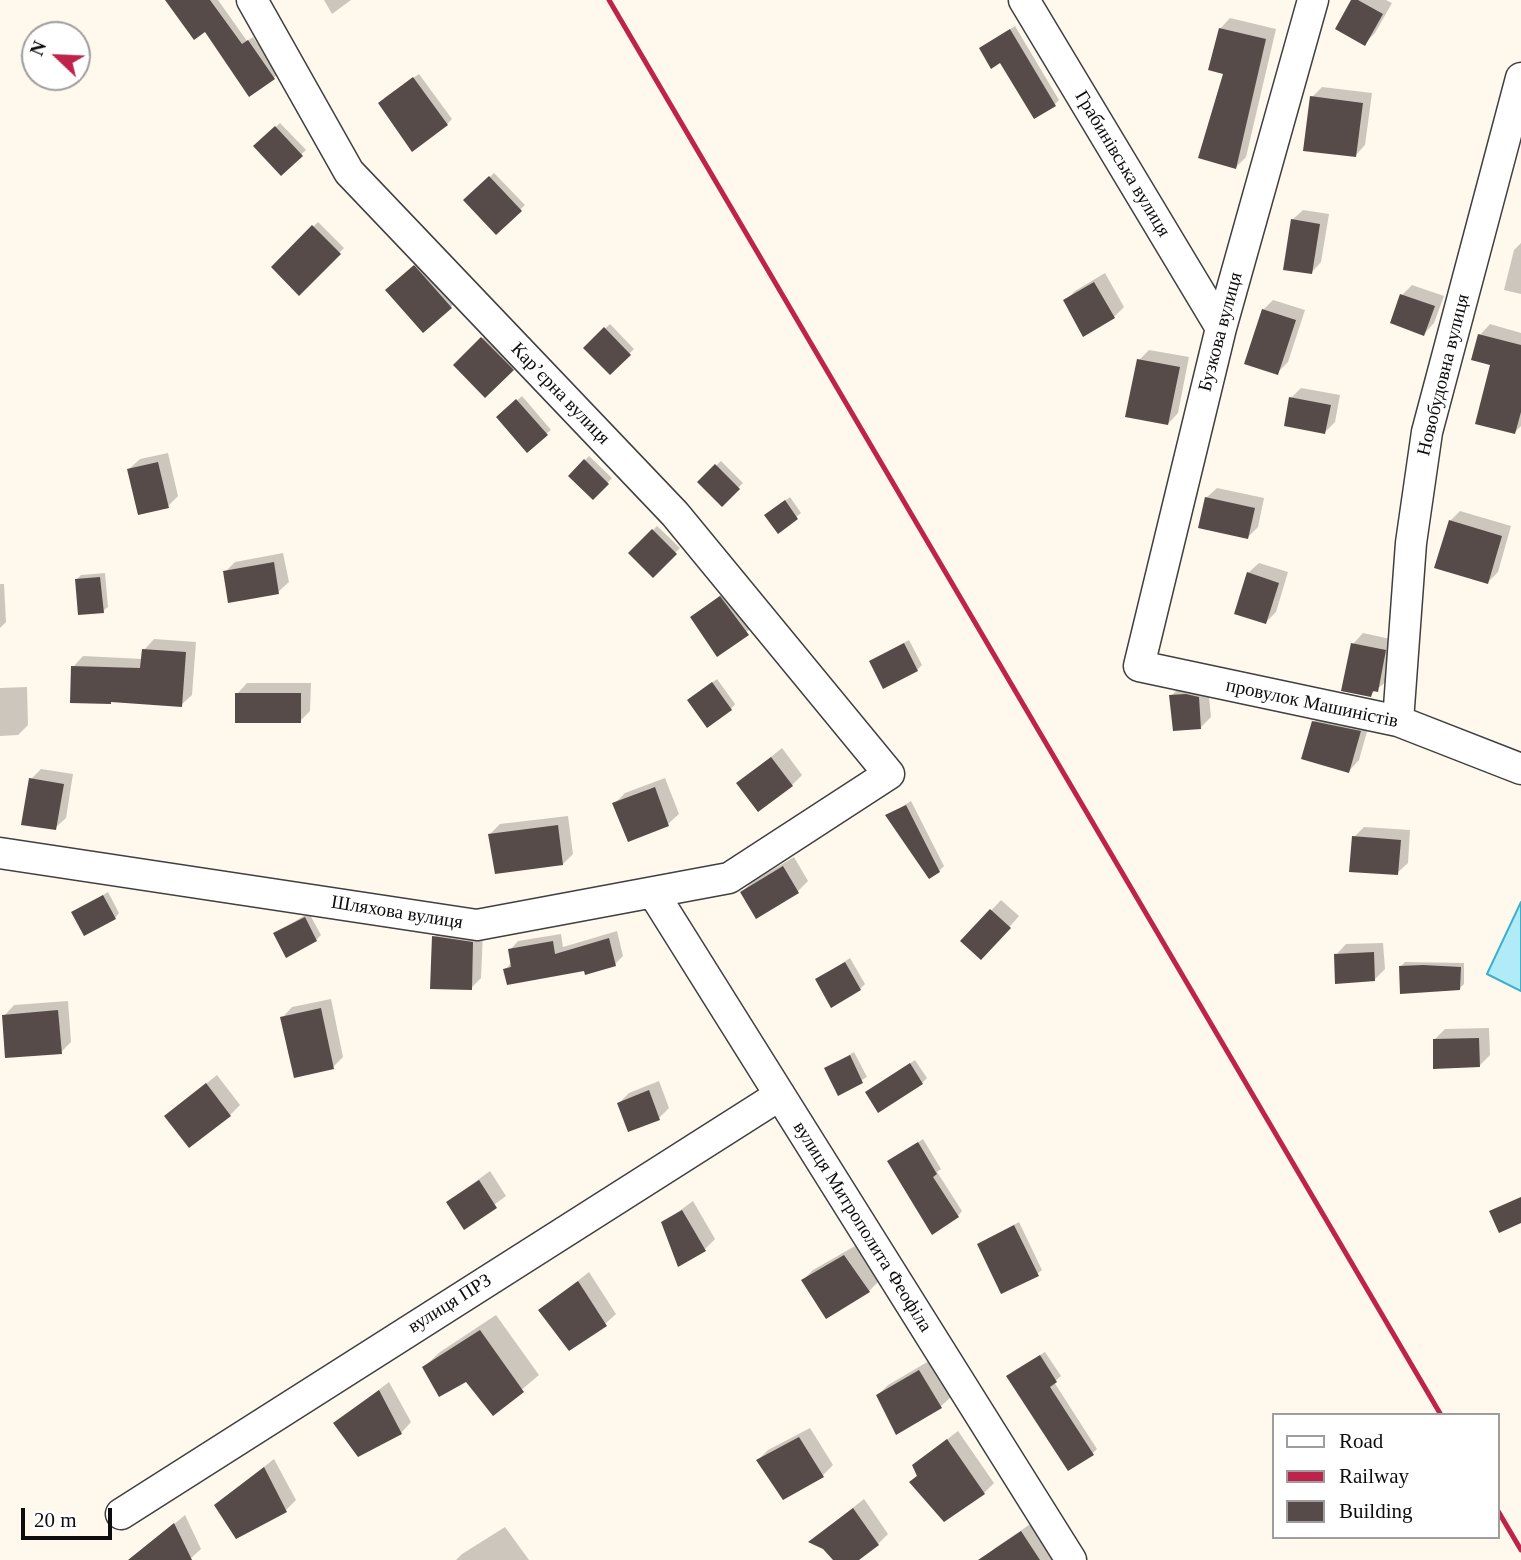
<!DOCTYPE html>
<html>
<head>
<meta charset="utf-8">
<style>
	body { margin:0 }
	#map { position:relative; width:1521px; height:1560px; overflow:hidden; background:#fff8ed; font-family:"Times New Roman",serif }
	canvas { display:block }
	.legend { position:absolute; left:1272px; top:1413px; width:228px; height:126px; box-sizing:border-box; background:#fff; border:2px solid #9e9e9e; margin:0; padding:9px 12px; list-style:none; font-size:21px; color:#0d0d0d }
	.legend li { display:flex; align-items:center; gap:14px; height:35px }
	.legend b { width:35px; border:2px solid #9e9e9e }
	.north { position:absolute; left:21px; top:21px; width:70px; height:70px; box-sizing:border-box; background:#fff; border:2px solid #9e9e9e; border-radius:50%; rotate:293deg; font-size:19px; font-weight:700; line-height:28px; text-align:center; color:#0d0d0d }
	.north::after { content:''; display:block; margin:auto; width:24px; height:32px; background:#be244b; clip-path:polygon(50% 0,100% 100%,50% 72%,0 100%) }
	.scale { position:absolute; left:21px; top:1508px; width:91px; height:32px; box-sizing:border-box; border:4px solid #0d0d0d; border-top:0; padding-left:9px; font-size:21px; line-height:24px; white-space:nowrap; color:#0d0d0d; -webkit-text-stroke:5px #fff; paint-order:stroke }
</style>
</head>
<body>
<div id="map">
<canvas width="1521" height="1560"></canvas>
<ul class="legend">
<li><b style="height:9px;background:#fff"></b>Road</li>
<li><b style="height:9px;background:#be244b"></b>Railway</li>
<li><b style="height:19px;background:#564b49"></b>Building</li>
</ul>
<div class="north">N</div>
<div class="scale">20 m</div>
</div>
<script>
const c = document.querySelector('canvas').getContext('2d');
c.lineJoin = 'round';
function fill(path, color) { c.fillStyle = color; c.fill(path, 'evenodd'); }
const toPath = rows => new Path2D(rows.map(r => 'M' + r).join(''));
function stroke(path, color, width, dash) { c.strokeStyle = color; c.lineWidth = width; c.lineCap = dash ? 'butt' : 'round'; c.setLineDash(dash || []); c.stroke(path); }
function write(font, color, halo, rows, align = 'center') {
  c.font = font + ' "Times New Roman",serif'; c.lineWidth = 7; c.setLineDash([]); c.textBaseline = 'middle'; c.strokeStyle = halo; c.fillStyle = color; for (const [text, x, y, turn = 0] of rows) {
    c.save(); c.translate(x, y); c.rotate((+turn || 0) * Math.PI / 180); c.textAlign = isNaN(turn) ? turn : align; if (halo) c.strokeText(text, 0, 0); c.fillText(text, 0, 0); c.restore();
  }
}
const water = toPath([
	[1521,902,1521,991,1487,974,1521,902]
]);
fill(water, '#b1ebf7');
stroke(water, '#37b1ce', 2);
fill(toPath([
	[185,0,218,0,247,41,253,37,278,73,274,78],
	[324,0,351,0,332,14],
	[1353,0,1386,0,1392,3,1375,33,1365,43],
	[1230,18,1276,29,1246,157,1236,167,1220,29],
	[1015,26,1059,100,1055,104,981,48],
	[419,74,452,119,447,124,384,98],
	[1322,87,1372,93,1365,145,1355,156,1312,97],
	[280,123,306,150,281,173,256,146],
	[494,173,525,205,496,233,466,200],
	[1303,210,1329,214,1321,262,1311,273,1292,220],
	[318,222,344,248,299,293,273,267],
	[1521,243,1521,294,1504,290,1514,250],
	[419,262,455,302,451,307,388,291],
	[1105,273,1124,307,1114,317,1065,301,1075,291],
	[1412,285,1444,296,1434,323,1424,334,1402,295],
	[1273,300,1305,310,1288,362,1277,373,1263,310],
	[610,324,634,349,610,373,585,348],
	[1490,324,1521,333,1521,426,1515,432,1480,335],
	[487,334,517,364,485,395,456,365],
	[1149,350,1189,357,1178,413,1168,424,1139,360],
	[1301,388,1340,395,1335,422,1325,432,1291,398],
	[522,396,551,430,546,434,498,418],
	[168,453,178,496,168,506,129,469,140,459],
	[589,456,612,478,593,498,570,476],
	[721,461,743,483,722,504,699,482],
	[1217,488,1264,498,1258,527,1248,537,1206,498],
	[790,497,801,513,778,531,771,511],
	[1460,511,1511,526,1498,572,1488,582,1450,521],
	[657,526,680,548,653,575,631,553],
	[283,553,289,582,278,592,225,572,235,562],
	[1259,563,1288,572,1276,612,1266,622,1248,573],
	[105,573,108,607,103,611,76,580,81,575],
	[0,584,4,584,6,622,0,628],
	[731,587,758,623,718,654,692,617],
	[1363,633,1395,640,1388,680,1370,695,1353,644],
	[154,639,196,642,192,695,181,705,73,667,83,656,143,659,144,650],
	[909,640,922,665,917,670,871,661],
	[717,679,735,704,731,709,694,696],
	[247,683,311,683,310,711,300,721,237,694],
	[1181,686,1208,687,1211,717,1201,727,1171,696],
	[27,687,28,725,18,735,0,736,0,688],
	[1324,711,1370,721,1359,760,1349,771,1314,722],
	[782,748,802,775,792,785,739,783],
	[41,769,73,774,66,818,55,828,31,779],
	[665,778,679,814,668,824,629,840,614,804,625,793],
	[911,801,944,866,939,871,887,816],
	[568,816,573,854,563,864,490,834,500,824],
	[1364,827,1410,830,1408,863,1397,873,1354,837],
	[794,857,808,881,798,891,742,892,752,882],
	[108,892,119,913,115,918,74,913],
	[1001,900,1019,916,991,948,963,941],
	[309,913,321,935,316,940,275,933],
	[444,927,483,932,481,978,471,988,434,937],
	[617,931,623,956,615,964,586,969,505,970,512,962,510,950,518,941,561,934,563,947],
	[1383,943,1385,969,1374,980,1336,955,1346,944],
	[850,958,865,984,860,989,817,980],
	[1405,962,1464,963,1464,984,1460,988,1400,967],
	[331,999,343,1057,333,1067,282,1018,292,1007],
	[68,1001,71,1042,61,1052,4,1016,14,1005],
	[1489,1028,1490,1055,1479,1066,1434,1040,1445,1029],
	[854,1052,867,1077,839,1093,826,1069],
	[915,1060,927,1078,922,1083,867,1092],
	[217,1075,240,1105,230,1115,166,1116],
	[659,1081,669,1108,659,1118,619,1103,629,1093],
	[923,1139,941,1169,937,1172,962,1211,958,1216,889,1162],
	[490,1171,506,1196,464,1227,448,1202],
	[693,1201,715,1239,705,1249,663,1223],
	[1019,1222,1042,1270,1037,1274,979,1244],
	[855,1246,879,1281,869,1291,803,1280,813,1270],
	[589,1272,616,1314,605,1324,541,1310],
	[496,1315,539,1375,494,1413,467,1380,424,1367,440,1352],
	[1045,1352,1061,1376,1054,1382,1097,1449,1092,1454,1012,1372],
	[929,1361,951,1397,940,1407,878,1395,888,1385],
	[389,1382,411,1422,401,1433,358,1455,336,1423],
	[810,1428,833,1465,823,1475,784,1497,758,1460,768,1450],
	[958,1431,994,1483,984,1493,911,1482,918,1474,914,1465],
	[274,1459,296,1500,286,1510,216,1505],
	[864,1499,888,1534,878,1544,856,1560,836,1560,824,1548,811,1541],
	[185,1515,201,1549,189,1560,154,1560,147,1547],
	[1032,1523,1056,1560,986,1560,984,1558,995,1548],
	[505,1527,529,1560,456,1560,462,1554]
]), '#0003');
fill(toPath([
	[165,0,210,0,242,44,248,40,275,79,249,97,205,32,194,40],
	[1351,0,1358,0,1383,14,1365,46,1335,29],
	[1219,28,1266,39,1236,169,1198,158,1223,74,1208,70],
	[1010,29,1056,106,1034,119,1000,63,991,69,979,48],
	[413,77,448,125,412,152,378,103],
	[1310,96,1363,103,1356,157,1303,151],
	[275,126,303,156,281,176,253,146],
	[489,176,522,211,496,235,463,200],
	[1291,219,1320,224,1312,274,1283,270],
	[312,225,341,254,299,296,271,267],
	[414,265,452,308,423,333,385,290],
	[1094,282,1115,318,1083,337,1063,300],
	[1400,294,1435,306,1424,336,1390,323],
	[1262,309,1296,320,1278,375,1244,364],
	[604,327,631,355,610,375,583,348],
	[1478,334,1521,345,1521,412,1515,434,1475,424,1490,365,1471,360],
	[481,337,514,370,485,398,453,365],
	[1137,359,1180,367,1168,425,1125,417],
	[1289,397,1331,405,1325,434,1284,426],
	[516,399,548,435,527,453,496,417],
	[584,459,609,484,593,500,568,476],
	[158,462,169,508,138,515,127,469],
	[715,464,740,489,722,507,697,482],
	[1205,497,1255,508,1248,539,1198,528],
	[785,500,798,519,778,534,764,515],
	[1449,520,1502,536,1488,584,1434,568],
	[652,529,677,554,653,578,628,553],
	[274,562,279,594,228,603,223,571],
	[1247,572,1279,583,1266,624,1234,614],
	[100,577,104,613,78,615,75,579],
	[720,596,749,635,717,657,690,617],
	[904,643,918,671,883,689,869,661],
	[1351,643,1386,650,1378,692,1373,691,1371,697,1341,691],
	[142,649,186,652,182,707,111,702,111,704,70,703,71,666,140,668],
	[712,682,732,710,707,728,687,700],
	[235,693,301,693,301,723,235,723],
	[1186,694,1199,697,1201,729,1173,731,1169,695],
	[1312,721,1361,731,1349,773,1301,759],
	[771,757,793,786,758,812,736,783],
	[29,778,64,784,56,830,21,825],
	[655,787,669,826,628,842,612,803],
	[906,805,940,872,929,879,885,815],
	[558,825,563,865,495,874,488,834],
	[1352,836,1401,840,1398,875,1349,872],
	[783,866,799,893,756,919,740,892],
	[103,895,116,919,84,936,71,912],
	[990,909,1011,928,981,960,960,941],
	[305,917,317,941,286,958,273,933],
	[432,936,473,942,472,990,430,989],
	[609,938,616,966,585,975,584,971,507,985,503,969,511,967,508,949,553,941,555,954],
	[1374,952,1375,981,1335,984,1334,954],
	[845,962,861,990,831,1008,815,979],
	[1423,965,1461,967,1460,990,1400,994,1399,966],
	[321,1008,334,1069,294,1078,280,1017],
	[58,1010,62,1054,5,1058,2,1015],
	[1479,1038,1480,1067,1433,1069,1433,1039],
	[850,1055,863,1083,838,1096,824,1068],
	[910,1063,923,1084,878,1113,865,1092],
	[206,1083,231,1116,189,1148,164,1116],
	[649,1090,660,1120,628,1132,617,1103],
	[918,1142,937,1174,933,1177,959,1217,932,1235,887,1161],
	[479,1180,497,1208,464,1230,446,1202],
	[1521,1197,1521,1223,1499,1233,1489,1211],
	[682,1210,706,1251,678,1267,661,1222],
	[1014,1225,1039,1276,1001,1294,977,1244],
	[844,1255,870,1292,826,1319,801,1280],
	[578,1281,607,1326,569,1351,538,1310],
	[480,1330,524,1392,493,1416,466,1382,439,1397,422,1367],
	[1040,1355,1057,1382,1050,1387,1094,1455,1068,1471,1006,1376],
	[919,1370,942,1408,896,1435,876,1395],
	[379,1390,402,1434,358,1457,333,1423],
	[799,1437,824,1477,783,1500,756,1460],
	[947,1439,985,1494,944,1522,909,1482,917,1476,912,1465],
	[264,1467,287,1512,236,1539,214,1505],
	[853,1508,879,1545,859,1560,833,1560,823,1549,808,1542],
	[174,1523,192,1560,128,1560],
	[1021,1531,1040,1560,978,1560]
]), '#564b49');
const minor = toPath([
	[1024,0,1221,328],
	[1313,0,1221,328,1139,666,1398,721,1521,769],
	[1398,721,1411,543,1427,432,1521,78],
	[0,853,477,925,729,878,889,774,675,514,349,172,252,0],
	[654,894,1071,1560],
	[121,1514,780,1095]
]);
stroke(minor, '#404040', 33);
stroke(minor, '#fff', 30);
stroke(toPath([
	[609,0,1441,1415],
	[1498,1511,1521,1550]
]), '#be244b', 5);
write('19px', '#0d0d0d', '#fff', [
	["Грабинівська вулиця",1122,164,59],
	["Бузкова вулиця",1221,332,-75],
	["Новобудовна вулиця",1444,375,-76],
	["Карʼєрна вулиця",560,394,46],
	["провулок Машиністів",1312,704,12],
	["Шляхова вулиця",397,913,9],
	["вулиця Митрополита Феофіла",862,1227,58],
	["вулиця ПРЗ",450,1304,-32]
]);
</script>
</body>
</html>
